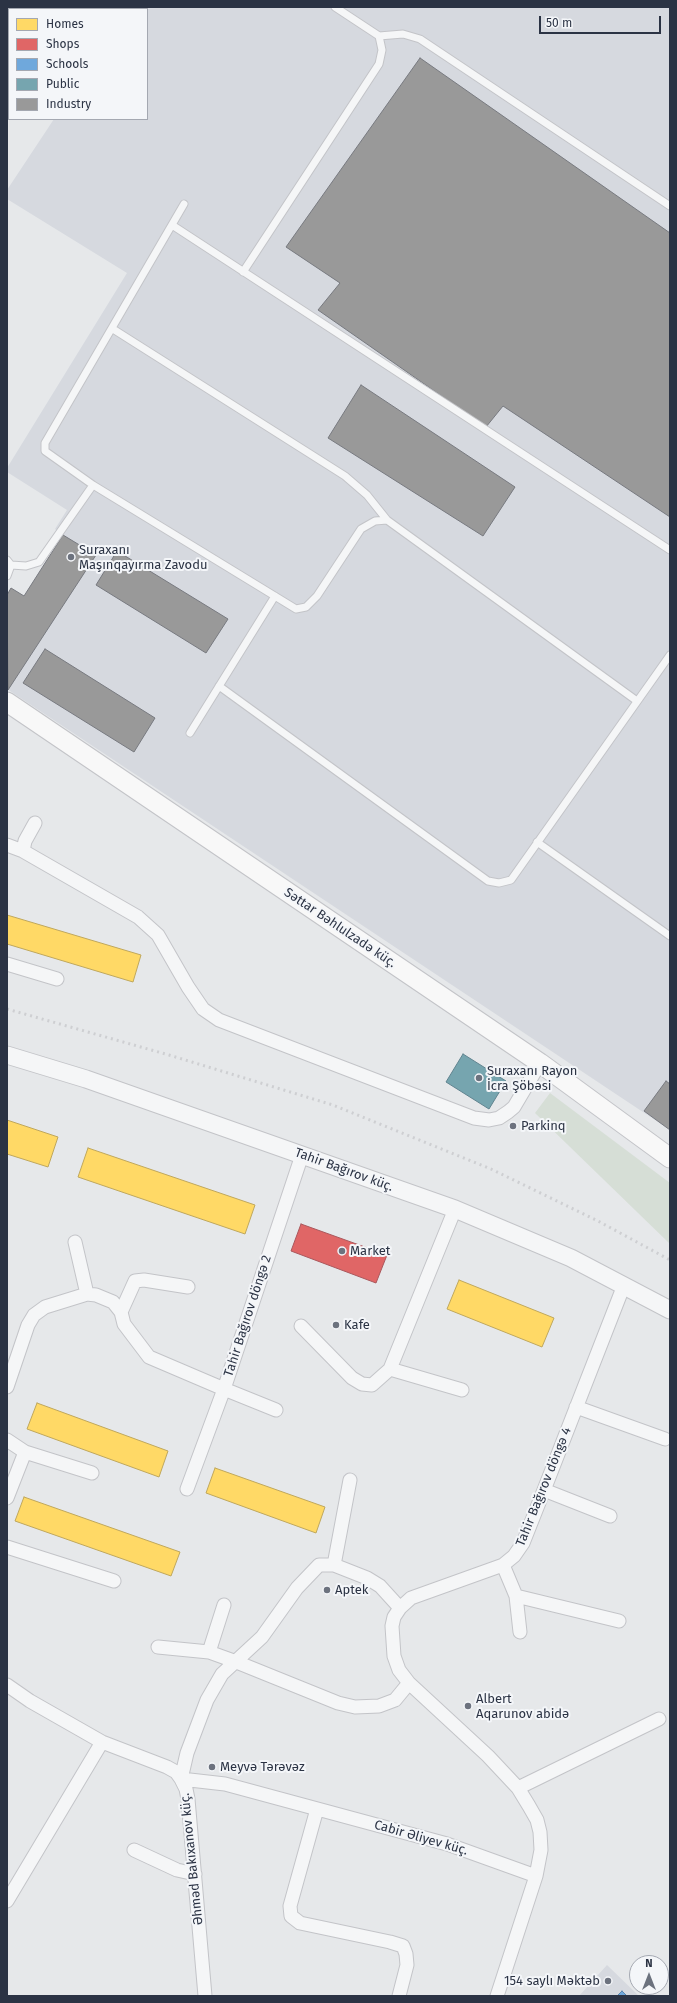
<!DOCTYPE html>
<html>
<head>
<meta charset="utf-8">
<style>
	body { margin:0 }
	#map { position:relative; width:677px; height:2003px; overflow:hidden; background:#e6e8ea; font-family:"Fira Sans",sans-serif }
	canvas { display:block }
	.frame { position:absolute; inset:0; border:8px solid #2b3344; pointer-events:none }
	.legend { position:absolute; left:8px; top:8px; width:140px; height:112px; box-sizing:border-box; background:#f4f6f9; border:1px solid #a4a8b1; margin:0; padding:5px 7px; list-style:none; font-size:12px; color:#2b3344 }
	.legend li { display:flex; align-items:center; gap:8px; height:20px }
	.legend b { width:20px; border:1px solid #a4a8b1 }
	.north { position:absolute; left:629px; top:1955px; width:40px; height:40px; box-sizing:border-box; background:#f4f6f9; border:1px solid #a4a8b1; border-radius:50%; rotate:0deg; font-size:11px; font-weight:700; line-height:16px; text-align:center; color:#2b3344 }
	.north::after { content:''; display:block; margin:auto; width:14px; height:18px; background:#6c727e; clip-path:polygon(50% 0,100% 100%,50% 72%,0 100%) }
	.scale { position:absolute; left:539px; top:16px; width:122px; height:18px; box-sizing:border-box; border:2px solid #2b3344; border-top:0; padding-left:5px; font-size:12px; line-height:14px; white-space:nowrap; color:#2b3344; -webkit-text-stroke:3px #f4f6f9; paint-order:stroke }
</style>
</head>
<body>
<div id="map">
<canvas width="677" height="2003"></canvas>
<div class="frame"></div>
<ul class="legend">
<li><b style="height:11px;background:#ffd966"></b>Homes</li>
<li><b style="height:11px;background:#e06666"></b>Shops</li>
<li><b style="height:11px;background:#6fa8dc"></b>Schools</li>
<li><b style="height:11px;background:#76a5af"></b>Public</li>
<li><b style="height:11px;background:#999"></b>Industry</li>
</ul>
<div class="north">N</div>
<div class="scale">50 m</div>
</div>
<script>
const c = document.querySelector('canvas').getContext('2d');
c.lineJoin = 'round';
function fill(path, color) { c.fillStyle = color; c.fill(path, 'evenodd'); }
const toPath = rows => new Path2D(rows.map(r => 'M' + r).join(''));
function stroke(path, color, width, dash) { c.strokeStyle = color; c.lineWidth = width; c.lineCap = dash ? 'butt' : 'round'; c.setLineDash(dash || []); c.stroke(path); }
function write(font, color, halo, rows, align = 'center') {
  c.font = font + ' "Fira Sans",sans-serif'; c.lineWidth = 4; c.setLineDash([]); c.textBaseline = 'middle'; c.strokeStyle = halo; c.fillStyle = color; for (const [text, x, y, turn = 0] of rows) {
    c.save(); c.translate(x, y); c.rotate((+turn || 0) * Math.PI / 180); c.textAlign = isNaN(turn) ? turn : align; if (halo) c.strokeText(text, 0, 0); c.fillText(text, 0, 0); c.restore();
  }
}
fill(toPath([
	[7,7,670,7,670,1130,7,689,7,595,11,588,24,596,63,535,55,529,67,510,7,472,7,468,127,273,7,199,7,190,54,119,147,119,147,9,9,9,9,106,7,110],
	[607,1965,639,1996,579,1996]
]), '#d6d9df');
fill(toPath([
	[550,1093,670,1183,670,1244,535,1113]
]), '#d6ded6');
const homes = toPath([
	[7,915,141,955,133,982,7,944,7,915],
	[7,1120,58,1137,48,1167,7,1154,7,1120],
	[88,1148,255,1205,245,1234,78,1177,88,1148],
	[459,1280,554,1318,542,1347,447,1309,459,1280],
	[37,1403,168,1451,159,1477,27,1429,37,1403],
	[215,1468,325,1507,316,1533,206,1493,215,1468],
	[24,1497,180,1552,171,1576,15,1521,24,1497]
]);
fill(homes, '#ffd966');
stroke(homes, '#bfa75c', 1);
const shops = toPath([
	[301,1224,387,1255,376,1283,291,1251,301,1224]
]);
fill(shops, '#e06666');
stroke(shops, '#aa575c', 1);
const schools = toPath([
	[622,1991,627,1996,617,1996,622,1991]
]);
fill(schools, '#6fa8dc');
stroke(schools, '#5b85ae', 1);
const public = toPath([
	[463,1054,506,1081,489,1109,446,1082,463,1054]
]);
fill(public, '#76a5af');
stroke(public, '#60838f', 1);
const industry = toPath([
	[420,58,670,233,670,517,503,406,486,427,318,310,340,283,286,247,420,58],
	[361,385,515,487,483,536,328,438,361,385],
	[63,535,96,555,8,690,7,595,11,588,24,596,63,535],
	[117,551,228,619,206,653,96,585,117,551],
	[45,649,155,718,134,752,23,683,45,649],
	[666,1081,670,1084,670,1130,644,1111,666,1081]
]);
fill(industry, '#999');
stroke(industry, '#787a80', 1);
const service = toPath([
	[335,7,379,36,403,34,420,39,670,206],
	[184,204,45,443,45,451,93,485,296,609,306,607,317,596,361,529,375,521,387,520,637,701],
	[172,225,670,550],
	[243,272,379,64,382,50,379,36],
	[113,329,345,476,367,495,387,520],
	[7,560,11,565,7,576],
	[11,565,26,566,39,562,93,485],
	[219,686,488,881,499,883,511,880,670,655],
	[190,733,275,596],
	[537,842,670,936]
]);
const minor = toPath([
	[7,845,23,851,138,917,158,935,188,987,203,1009,219,1020,474,1118,489,1120,499,1118,508,1112,514,1107,540,1063],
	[23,851,25,841,35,823],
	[7,964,57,979],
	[75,1242,87,1294],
	[121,1312,135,1281,144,1280,188,1287],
	[301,1326,352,1378,362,1384,372,1385,390,1369,455,1209],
	[390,1369,462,1390],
	[7,1387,28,1325,34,1315,45,1307,87,1294,96,1295,113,1302,121,1312,124,1324,149,1357,224,1389,302,1155],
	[576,1407,665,1439],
	[7,1440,25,1452,7,1498],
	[25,1452,92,1473],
	[187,1489,224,1389,276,1410],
	[544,1490,610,1516],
	[7,1547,114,1581],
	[334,1565,350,1480],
	[503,1565,516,1596,520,1632],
	[516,1596,619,1621],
	[400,1608,380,1586,367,1578,334,1565,319,1565,297,1588,262,1637,222,1674,207,1700,187,1753,181,1779,225,1784,447,1844,536,1876,497,1996],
	[158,1647,209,1652,234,1661,338,1703,355,1707,379,1706,395,1700,409,1683],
	[209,1652,224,1605],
	[7,1685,30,1701,102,1742,167,1767,176,1772,181,1779,186,1789,188,1799,205,1996],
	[518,1788,659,1719],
	[317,1809,290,1906,291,1916,300,1923,390,1942,403,1946,406,1954,407,1965,399,1996],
	[134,1850,177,1870,195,1874],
	[536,1876,541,1850,540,1832,537,1820,529,1806,518,1788,488,1756,409,1683,399,1670,394,1656,392,1626,394,1617,400,1608,411,1598,503,1565,514,1556,523,1543,544,1490,624,1285],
	[7,1901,102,1742]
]);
const tertiary = toPath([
	[7,1055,86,1079,455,1209,571,1258,670,1310]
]);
const secondary = toPath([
	[7,702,540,1063,670,1158]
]);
stroke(service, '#c3c4c8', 9);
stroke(minor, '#c3c4c8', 15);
stroke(tertiary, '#c3c4c8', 19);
stroke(secondary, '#c3c4c8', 21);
stroke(service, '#f5f6f7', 7);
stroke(minor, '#f5f6f7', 13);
stroke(tertiary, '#f5f6f7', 17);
stroke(secondary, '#f8f8f8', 19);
stroke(toPath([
	[7,1009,169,1055,333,1105,491,1169,598,1221,670,1260]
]), '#cecfd2', 3, [2, 4]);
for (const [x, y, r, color] of [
	[71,557,4,"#6c727e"],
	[479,1078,4,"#6c727e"],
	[513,1126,4,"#6c727e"],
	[342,1251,4,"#6c727e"],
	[336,1325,4,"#6c727e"],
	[327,1590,4,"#6c727e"],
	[468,1706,4,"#6c727e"],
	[212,1767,4,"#6c727e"],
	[608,1981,4,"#6c727e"]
]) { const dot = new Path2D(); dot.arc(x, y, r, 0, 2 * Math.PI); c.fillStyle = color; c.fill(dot); stroke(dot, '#f4f6f9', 1.5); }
write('13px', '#2b3344', '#f4f6f9', [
	["Suraxanı",79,550],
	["Maşınqayırma Zavodu",79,565],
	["Suraxanı Rayon",487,1071],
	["İcra Şöbəsi",487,1086],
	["Parkinq",521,1126],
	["Market",350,1251],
	["Kafe",344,1325],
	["Aptek",335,1590],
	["Albert",476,1699],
	["Aqarunov abidə",476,1714],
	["Meyvə Tərəvəz",220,1767],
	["154 saylı Məktəb",600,1981,"right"]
], 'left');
write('13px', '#2b3344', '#f4f6f9', [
	["Səttar Bəhlulzadə küç.",340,928,34],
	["Tahir Bağırov küç.",344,1170,20],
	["Tahir Bağırov döngə 2",248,1316,-72],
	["Tahir Bağırov döngə 4",544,1487,-68],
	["Cabir Əliyev küç.",421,1838,16],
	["Əhməd Bakıxanov küç.",192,1859,-96]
]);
</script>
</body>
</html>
